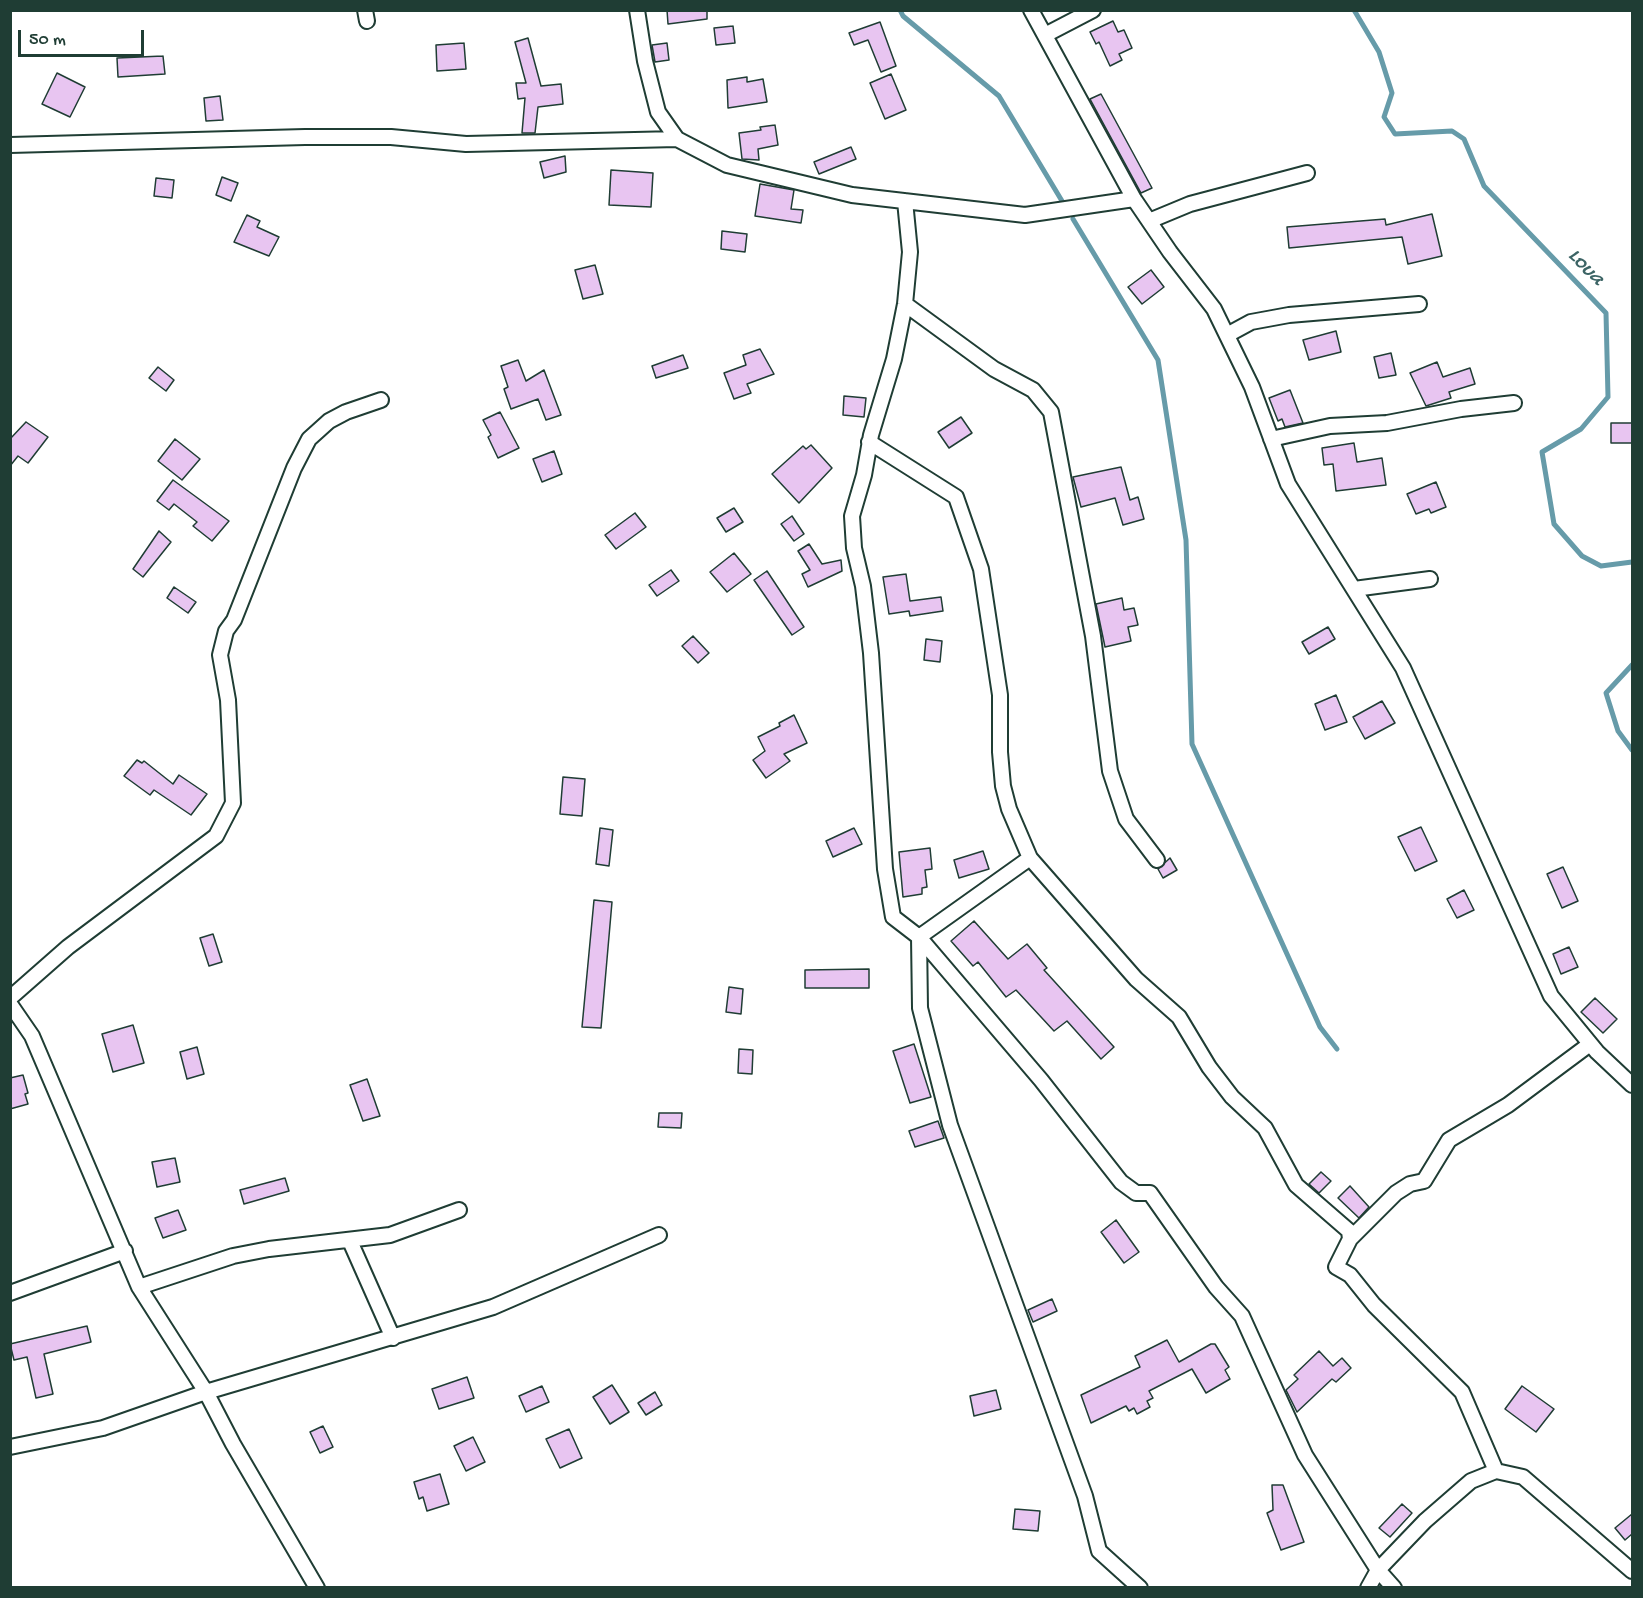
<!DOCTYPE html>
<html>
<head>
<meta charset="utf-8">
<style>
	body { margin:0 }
	#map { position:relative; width:1643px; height:1598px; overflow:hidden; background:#fff; font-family:"Gochi Hand",sans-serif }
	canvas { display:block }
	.frame { position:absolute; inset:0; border:12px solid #1f3d34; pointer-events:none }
	.scale { position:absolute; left:18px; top:30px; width:126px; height:27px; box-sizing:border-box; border:3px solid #1f3d34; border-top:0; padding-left:8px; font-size:18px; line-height:21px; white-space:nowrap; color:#1f3d34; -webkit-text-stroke:4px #fff; paint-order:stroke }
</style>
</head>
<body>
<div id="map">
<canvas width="1643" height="1598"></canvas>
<div class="frame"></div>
<div class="scale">50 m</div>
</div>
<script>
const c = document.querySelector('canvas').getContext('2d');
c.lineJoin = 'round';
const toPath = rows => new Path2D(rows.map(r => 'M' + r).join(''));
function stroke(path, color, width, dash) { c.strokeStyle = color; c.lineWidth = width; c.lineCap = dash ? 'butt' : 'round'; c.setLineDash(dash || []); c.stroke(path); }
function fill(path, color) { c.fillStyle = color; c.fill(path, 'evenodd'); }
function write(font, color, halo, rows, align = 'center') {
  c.font = font + ' "Gochi Hand",sans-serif'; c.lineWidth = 5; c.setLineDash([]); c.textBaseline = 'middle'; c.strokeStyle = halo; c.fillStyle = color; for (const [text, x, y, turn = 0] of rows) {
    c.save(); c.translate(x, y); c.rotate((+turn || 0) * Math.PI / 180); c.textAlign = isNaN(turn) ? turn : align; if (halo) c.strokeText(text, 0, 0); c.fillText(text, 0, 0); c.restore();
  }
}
stroke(toPath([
	[900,10,903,16,999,96,1062,201],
	[1354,10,1379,52,1392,93,1384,117,1395,134,1452,131,1464,139,1484,186,1606,313,1608,397,1581,429,1542,452,1554,524,1582,556,1601,566,1632,562],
	[1073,219,1158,360,1186,540,1192,744,1320,1027,1337,1049],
	[1632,665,1606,693,1618,731,1632,750]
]), '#669ba9', 5);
const building = toPath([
	[667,10,707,10,707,19,668,24,667,10],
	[1113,21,1118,32,1124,30,1132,48,1119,54,1122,60,1110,66,1099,42,1096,44,1090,32,1113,21],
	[880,22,896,66,881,72,868,40,854,45,849,33,880,22],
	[733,26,735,43,716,45,714,28,733,26],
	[528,38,541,86,561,84,563,104,538,107,535,133,522,133,525,98,518,99,516,83,526,83,515,42,528,38],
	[464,43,466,69,437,71,436,45,464,43],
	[667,43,669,60,655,62,652,45,667,43],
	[163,56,165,74,118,77,117,58,163,56],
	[57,73,85,87,70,117,42,104,57,73],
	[891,74,906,110,885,119,870,83,891,74],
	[747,77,747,82,763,79,767,102,728,108,727,80,747,77],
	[1101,94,1152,188,1141,193,1090,99,1101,94],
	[220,96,223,120,206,121,204,98,220,96],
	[775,125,778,145,758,149,759,160,742,159,739,133,761,130,760,127,775,125],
	[851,147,856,159,819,174,814,162,851,147],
	[565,156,566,172,544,178,540,162,565,156],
	[611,170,653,173,651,207,609,205,611,170],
	[222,177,238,183,231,201,216,195,222,177],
	[156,178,174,180,172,198,154,196,156,178],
	[760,184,794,190,791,209,803,210,801,223,755,216,760,184],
	[1432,214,1442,256,1408,264,1402,237,1289,248,1287,227,1385,219,1386,225,1432,214],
	[247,215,260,221,257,227,279,237,269,256,234,242,247,215],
	[722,231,747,234,745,252,721,249,722,231],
	[595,265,603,294,583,299,575,270,595,265],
	[1151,270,1164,287,1142,304,1128,287,1151,270],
	[1336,331,1341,352,1309,360,1303,340,1336,331],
	[760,349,774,374,747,384,751,393,734,399,724,373,746,365,743,355,760,349],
	[1391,353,1396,375,1379,378,1374,357,1391,353],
	[683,355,688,368,656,378,652,366,683,355],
	[518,360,526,381,544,370,561,415,546,420,538,399,511,409,504,389,508,387,501,366,518,360],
	[1437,362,1443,377,1470,368,1475,384,1449,392,1451,398,1426,406,1410,373,1437,362],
	[158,367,174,380,166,391,149,378,158,367],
	[1290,390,1303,423,1285,427,1282,419,1278,421,1269,398,1290,390],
	[844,396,866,398,864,417,843,415,844,396],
	[500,412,519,448,498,458,488,437,491,435,483,420,500,412],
	[961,417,972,433,949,448,938,432,961,417],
	[26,422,48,437,28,463,18,456,10,466,10,439,26,422],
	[1611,423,1632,423,1632,443,1611,443,1611,423],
	[175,439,200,459,182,480,158,461,175,439],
	[1354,443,1357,462,1382,458,1386,485,1336,491,1333,464,1324,465,1322,448,1354,443],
	[811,445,832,468,799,503,772,474,803,446,806,449,811,445],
	[554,451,562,474,542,482,533,459,554,451],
	[1121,467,1130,500,1138,497,1144,519,1123,525,1115,498,1081,507,1073,477,1121,467],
	[173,480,229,521,212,541,193,526,197,522,174,504,169,510,157,501,173,480],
	[1436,482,1446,507,1431,513,1429,509,1416,514,1407,494,1436,482],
	[734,508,743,522,726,532,717,518,734,508],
	[635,513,646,527,616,549,605,535,635,513],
	[792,516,804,534,794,541,781,524,792,516],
	[159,531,171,542,143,577,133,569,159,531],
	[809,544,822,564,841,560,842,571,808,587,802,574,810,570,798,551,809,544],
	[734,553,751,574,727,592,710,572,734,553],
	[671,570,679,581,657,596,649,585,671,570],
	[767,571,804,627,792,635,754,580,767,571],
	[906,574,910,601,941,597,943,611,910,616,909,611,889,614,883,577,906,574],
	[174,587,196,602,188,613,167,598,174,587],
	[1122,598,1124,610,1134,608,1138,625,1128,627,1131,641,1105,647,1096,604,1122,598],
	[1328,627,1335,639,1309,654,1302,642,1328,627],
	[693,636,709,653,698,663,682,646,693,636],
	[926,639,942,641,940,662,924,660,926,639],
	[1336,695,1347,722,1325,730,1315,704,1336,695],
	[1382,701,1395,723,1365,739,1353,717,1382,701],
	[794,715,807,743,784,754,790,761,766,778,753,760,765,751,758,737,780,726,779,723,794,715],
	[137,760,142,763,144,761,173,784,179,775,207,794,191,815,154,790,150,795,124,776,137,760],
	[563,777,585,779,582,816,560,814,563,777],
	[1421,827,1437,861,1415,871,1398,837,1421,827],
	[600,828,613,830,609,866,596,864,600,828],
	[854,828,862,844,833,857,826,841,854,828],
	[930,848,932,869,925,870,927,887,922,888,922,894,903,897,899,852,930,848],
	[983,851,989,869,959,878,954,860,983,851],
	[1170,858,1177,870,1163,878,1158,869,1170,858],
	[1563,867,1578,901,1562,908,1547,874,1563,867],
	[1464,890,1474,910,1457,918,1447,899,1464,890],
	[594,900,612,902,601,1028,582,1027,594,900],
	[974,921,1008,959,1027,944,1047,968,1044,970,1114,1047,1101,1059,1067,1021,1054,1031,1016,990,1006,997,978,962,973,966,951,941,974,921],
	[213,934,222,962,209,966,200,938,213,934],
	[1569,947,1578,967,1561,974,1553,954,1569,947],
	[869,969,869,988,805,988,805,970,869,969],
	[729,987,743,989,741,1014,726,1012,729,987],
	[1595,998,1617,1019,1603,1033,1581,1012,1595,998],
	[133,1025,144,1063,113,1072,102,1034,133,1025],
	[914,1044,931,1097,910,1103,893,1051,914,1044],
	[197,1047,204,1074,187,1079,180,1052,197,1047],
	[739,1049,753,1050,752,1074,738,1073,739,1049],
	[23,1075,28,1093,25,1094,28,1104,10,1109,10,1078,23,1075],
	[367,1079,380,1116,363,1121,350,1085,367,1079],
	[659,1113,682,1113,681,1128,658,1127,659,1113],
	[938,1121,944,1138,915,1147,909,1131,938,1121],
	[175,1158,180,1182,157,1187,152,1162,175,1158],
	[1321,1172,1331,1181,1319,1193,1309,1184,1321,1172],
	[285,1178,289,1191,244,1204,240,1190,285,1178],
	[1350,1186,1369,1207,1359,1218,1338,1198,1350,1186],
	[178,1210,186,1230,163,1238,155,1218,178,1210],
	[1116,1220,1139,1252,1124,1263,1101,1232,1116,1220],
	[1052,1299,1057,1311,1033,1322,1028,1310,1052,1299],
	[87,1326,91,1342,44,1354,53,1394,36,1398,27,1357,14,1360,10,1344,87,1326],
	[1167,1340,1179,1362,1211,1344,1215,1344,1229,1367,1225,1370,1230,1379,1206,1393,1192,1369,1149,1391,1153,1398,1147,1401,1150,1407,1137,1414,1134,1408,1129,1411,1126,1406,1091,1423,1081,1395,1140,1367,1135,1356,1167,1340],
	[1319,1351,1333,1366,1342,1358,1351,1368,1336,1382,1332,1379,1297,1412,1286,1390,1298,1379,1294,1375,1319,1351],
	[467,1377,474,1398,439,1409,432,1389,467,1377],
	[612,1385,629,1412,610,1424,593,1397,612,1385],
	[542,1386,549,1402,526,1412,519,1396,542,1386],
	[1522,1386,1554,1409,1536,1432,1505,1409,1522,1386],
	[996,1390,1001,1409,974,1416,970,1396,996,1390],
	[655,1392,662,1405,646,1415,638,1403,655,1392],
	[323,1426,333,1447,320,1453,310,1432,323,1426],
	[569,1429,582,1458,560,1468,546,1439,569,1429],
	[473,1437,485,1462,466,1471,454,1446,473,1437],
	[440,1474,449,1504,427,1511,423,1497,419,1499,414,1482,440,1474],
	[1272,1485,1283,1485,1304,1542,1281,1550,1267,1513,1273,1510,1272,1485],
	[1402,1504,1412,1513,1390,1537,1379,1528,1402,1504],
	[1015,1509,1040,1511,1038,1531,1013,1529,1015,1509],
	[1632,1514,1632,1534,1625,1540,1615,1528,1632,1514]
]);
fill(building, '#e8c5f1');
stroke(building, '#1f3d34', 1.5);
const minor = toPath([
	[365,10,367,21],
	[637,10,645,61,658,112,677,139],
	[1031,10,1134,199,1170,252,1214,309,1252,387,1288,484,1403,668,1551,996,1597,1052,1632,1085],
	[1045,35,1093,10],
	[10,145,305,137,391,137,466,144,677,139,727,165,852,195,1025,215,1134,199],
	[905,201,910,252,905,304,894,359,871,435,864,475,852,516,854,548,863,586,871,653,885,869,893,917,919,937,1041,1080,1121,1182,1136,1193,1150,1193,1216,1287,1242,1316,1305,1455,1378,1570,1394,1588],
	[1149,221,1190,204,1307,173],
	[905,304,994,369,1033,390,1051,412,1093,636,1110,771,1126,819,1157,860],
	[1227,335,1251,322,1289,315,1419,304],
	[1271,439,1330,426,1387,423,1461,409,1514,403],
	[869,442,956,497,981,569,1000,695,1000,752,1003,786,1009,809,1030,858,919,937],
	[1354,589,1430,579],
	[1030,858,1136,979,1179,1017,1209,1067,1232,1097,1265,1128,1296,1185,1349,1231,1350,1239,1336,1267,1350,1275,1374,1305,1462,1392,1496,1471],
	[919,937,920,1008,950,1125,1085,1496,1099,1551,1140,1588],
	[10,998,68,947,216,836,233,803,228,700,220,655,226,631,234,620,294,468,309,439,329,421,346,412,381,400],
	[10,1004,32,1036,139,1287,206,1392,233,1444,317,1588],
	[1350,1239,1396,1193,1410,1184,1424,1181,1449,1140,1508,1105,1590,1044],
	[350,1241,393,1338],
	[139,1287,233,1256,269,1249,390,1235,459,1210],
	[10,1293,125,1251],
	[10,1447,103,1428,206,1392,493,1307,659,1235],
	[1368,1588,1378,1570,1425,1521,1471,1481,1496,1471,1523,1477,1632,1571]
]);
stroke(minor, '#1f3d34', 18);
stroke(minor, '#fff', 14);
write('italic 22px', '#3c6465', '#fff', [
	["Loua",1585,268,46]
]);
</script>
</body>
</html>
